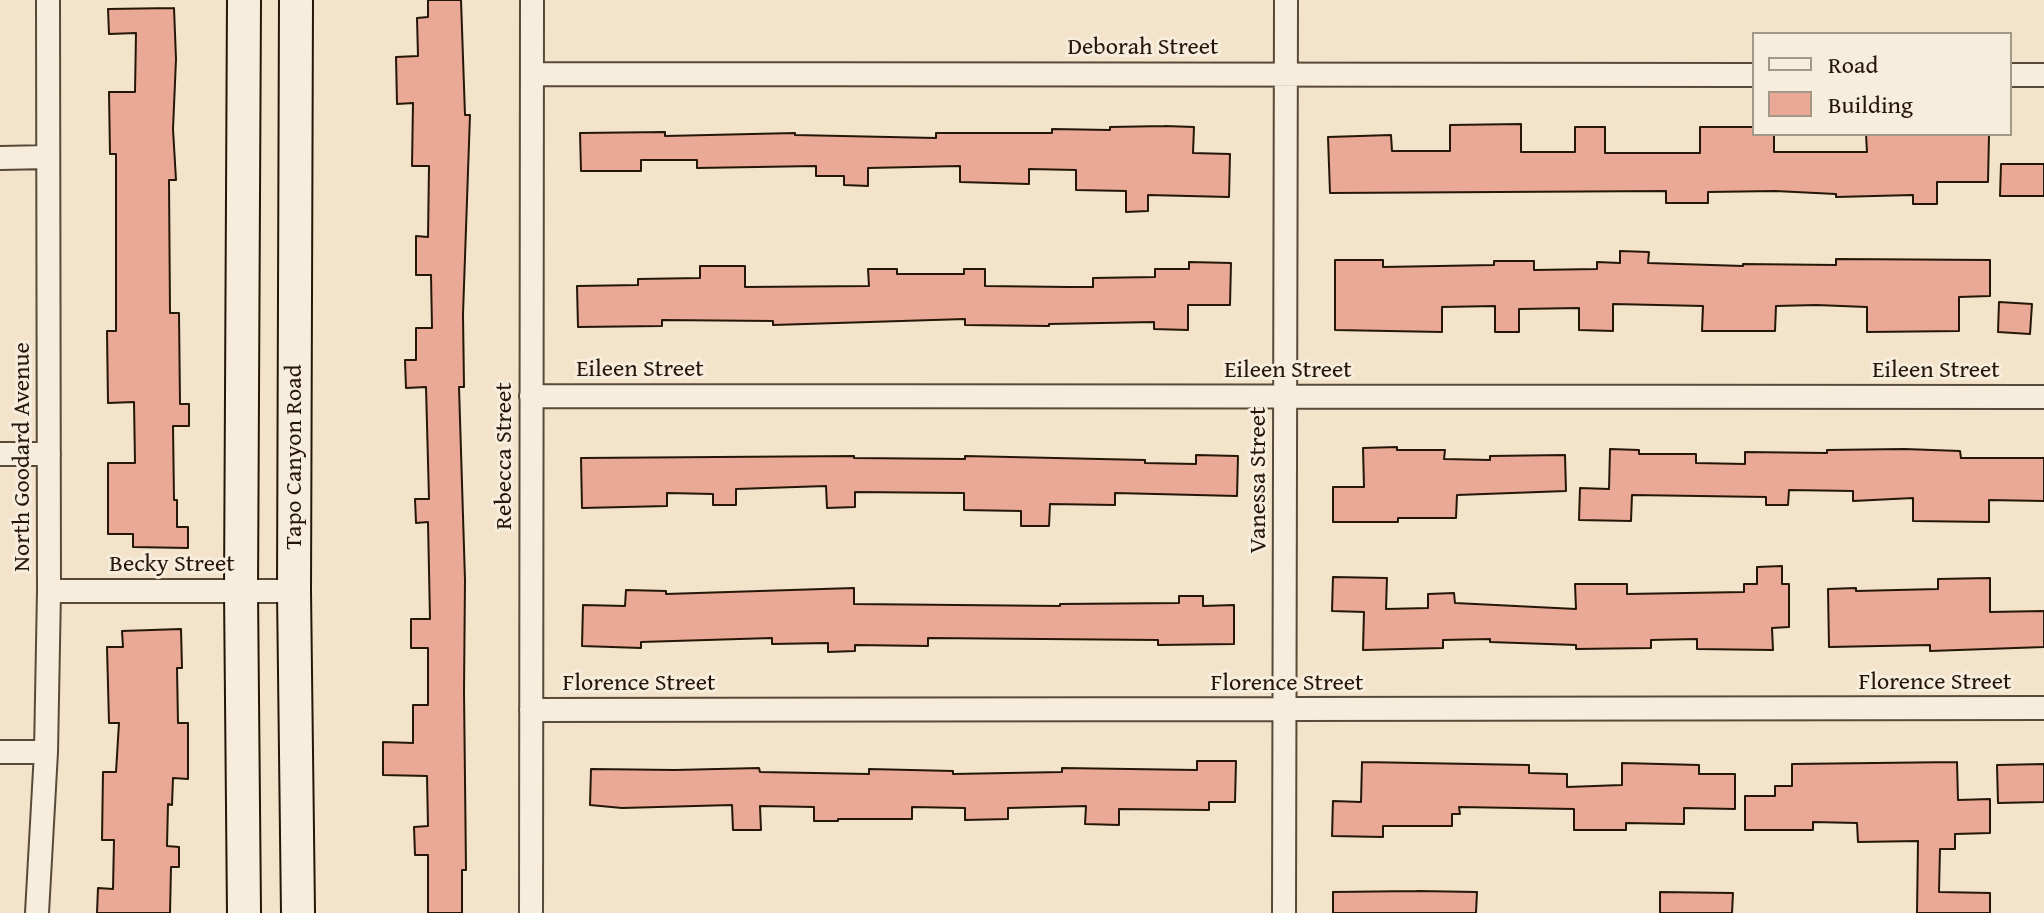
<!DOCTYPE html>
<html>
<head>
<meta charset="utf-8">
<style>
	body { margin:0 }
	#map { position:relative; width:2044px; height:913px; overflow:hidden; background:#f3e3ca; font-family:"Gentium Book Plus",serif }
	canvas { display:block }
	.legend { position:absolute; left:1752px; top:32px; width:260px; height:104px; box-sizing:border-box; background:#f7eddd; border:2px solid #a39787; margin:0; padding:10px 14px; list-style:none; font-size:24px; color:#241707 }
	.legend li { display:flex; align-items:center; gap:16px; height:40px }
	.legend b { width:40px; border:2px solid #a39787 }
</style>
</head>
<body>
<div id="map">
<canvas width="2044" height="913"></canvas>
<ul class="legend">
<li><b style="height:10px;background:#f7eddd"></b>Road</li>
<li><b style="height:22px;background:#e9a996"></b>Building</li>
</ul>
</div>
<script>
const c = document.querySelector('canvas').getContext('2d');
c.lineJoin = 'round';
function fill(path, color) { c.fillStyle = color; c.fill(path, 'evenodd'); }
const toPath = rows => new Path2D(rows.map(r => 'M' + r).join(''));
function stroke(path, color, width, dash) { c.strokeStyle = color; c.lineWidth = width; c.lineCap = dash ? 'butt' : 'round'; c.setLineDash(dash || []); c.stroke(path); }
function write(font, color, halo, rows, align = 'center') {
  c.font = font + ' "Gentium Book Plus",serif'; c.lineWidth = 6; c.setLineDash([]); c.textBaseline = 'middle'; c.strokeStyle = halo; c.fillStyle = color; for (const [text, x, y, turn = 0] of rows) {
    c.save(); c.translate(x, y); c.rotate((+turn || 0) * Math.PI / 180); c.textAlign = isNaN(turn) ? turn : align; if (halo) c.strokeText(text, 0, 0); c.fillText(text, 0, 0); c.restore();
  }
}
const building = toPath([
	[428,0,461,0,465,115,470,115,463,314,464,387,459,387,465,580,464,691,466,870,462,870,462,913,428,913,428,855,415,855,414,827,428,826,427,776,383,775,383,742,413,743,413,705,428,705,428,648,411,648,411,619,430,619,428,522,416,523,415,499,429,499,426,387,406,388,405,360,416,360,416,328,432,328,431,275,416,275,416,236,428,237,429,166,412,166,413,103,397,104,396,57,418,56,417,18,428,17,428,0],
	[174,8,176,59,173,129,176,180,169,180,170,313,179,313,180,404,189,404,189,426,173,426,174,500,177,500,177,527,188,527,188,548,133,547,133,534,108,534,108,463,135,463,134,402,108,403,107,331,116,331,116,154,110,154,109,92,135,92,136,33,109,34,108,9,174,8],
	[1521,124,1521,152,1575,152,1575,127,1605,127,1605,153,1700,153,1700,127,1754,127,1754,134,1774,134,1774,152,1867,152,1866,134,1989,135,1988,182,1937,182,1937,204,1913,204,1913,195,1836,197,1836,194,1775,191,1708,192,1708,203,1666,203,1666,191,1330,193,1328,137,1391,135,1392,151,1450,151,1450,125,1521,124],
	[1165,126,1194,127,1193,153,1230,154,1229,197,1148,195,1148,211,1126,212,1126,191,1076,190,1076,170,1029,169,1029,184,960,182,960,166,868,168,868,186,844,185,844,176,816,176,816,166,697,168,697,160,641,160,641,171,581,171,580,133,665,132,665,136,795,133,795,135,936,138,936,133,1052,133,1052,129,1110,130,1110,127,1165,126],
	[2001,164,2044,164,2044,196,2000,196,2001,164],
	[1620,251,1649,252,1648,263,1743,266,1743,264,1836,265,1836,259,1990,260,1990,296,1959,297,1959,331,1867,332,1867,307,1816,305,1776,306,1775,331,1702,331,1703,306,1613,304,1613,331,1579,330,1579,308,1519,309,1519,332,1495,332,1495,306,1442,307,1442,332,1335,330,1335,260,1383,260,1383,267,1494,265,1494,261,1534,261,1534,270,1597,269,1597,262,1620,263,1620,251],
	[1189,262,1231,263,1230,305,1188,305,1188,330,1154,329,1154,322,1049,324,1049,326,965,325,965,319,773,325,773,321,662,320,662,326,578,327,577,286,638,285,638,279,700,278,700,266,745,266,745,287,869,286,868,269,897,269,897,274,964,274,964,269,985,269,985,286,1069,287,1093,287,1093,278,1155,277,1155,269,1189,269,1189,262],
	[1999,302,2032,304,2030,334,1998,332,1999,302],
	[1397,447,1397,450,1445,450,1444,459,1490,460,1490,456,1565,455,1566,491,1457,495,1456,518,1398,518,1398,522,1333,522,1333,487,1364,487,1363,448,1397,447],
	[1610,449,1639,450,1639,454,1696,454,1696,463,1745,464,1745,452,1827,453,1827,450,1904,449,1960,451,1961,458,2044,458,2044,501,1989,500,1989,522,1913,521,1913,498,1853,501,1853,491,1789,490,1788,505,1766,505,1766,497,1632,495,1631,521,1579,520,1580,488,1609,489,1610,449],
	[1196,455,1238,456,1237,496,1115,493,1115,505,1050,504,1049,526,1021,526,1021,511,964,510,964,493,855,492,855,507,827,508,826,486,736,489,736,505,713,505,713,494,667,493,667,506,582,508,581,458,854,456,854,458,965,459,965,456,1145,460,1145,463,1196,464,1196,455],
	[1782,566,1782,584,1789,584,1789,627,1772,628,1773,650,1697,649,1697,639,1651,640,1651,648,1576,649,1576,645,1490,642,1490,639,1443,640,1443,648,1363,650,1364,612,1332,611,1333,577,1387,578,1386,609,1428,608,1428,594,1454,593,1455,603,1576,609,1575,584,1627,584,1627,594,1744,592,1744,584,1757,584,1757,567,1782,566],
	[1990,578,1990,612,2044,611,2044,647,1930,651,1930,645,1829,647,1828,589,1856,588,1856,591,1938,589,1938,579,1990,578],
	[854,588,854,604,1060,606,1060,604,1179,603,1179,596,1203,596,1203,606,1234,605,1234,644,1158,645,1158,640,928,638,928,646,855,645,855,651,828,652,828,643,772,644,772,638,641,642,641,648,582,646,583,605,625,606,626,590,666,591,666,594,854,588],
	[181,629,182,668,177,668,178,723,188,723,188,779,173,778,172,805,168,804,167,846,179,847,179,867,171,867,170,913,97,913,98,888,113,889,114,840,102,840,103,772,116,772,119,723,109,723,107,647,123,647,122,631,181,629],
	[1197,761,1236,761,1235,802,1209,802,1209,810,1119,809,1119,825,1085,824,1086,806,1008,808,1008,819,965,820,965,808,912,807,912,819,838,819,838,821,814,821,814,807,760,806,761,830,733,830,732,805,622,808,590,805,591,769,675,770,759,768,760,772,869,774,869,769,953,771,953,774,1062,772,1062,768,1197,770,1197,761],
	[1362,762,1529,765,1529,773,1567,774,1567,787,1622,785,1622,763,1699,765,1699,774,1735,774,1735,809,1684,808,1684,824,1626,823,1626,830,1574,830,1574,809,1459,807,1460,814,1452,814,1452,826,1383,826,1383,837,1332,836,1333,801,1361,802,1362,762],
	[1957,762,1958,800,1990,799,1990,833,1955,834,1955,849,1940,849,1939,892,1990,893,1990,913,1917,913,1918,841,1858,842,1857,823,1813,822,1813,830,1745,830,1745,796,1775,796,1775,786,1792,786,1792,764,1957,762],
	[2044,764,2044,802,1998,803,1997,765,2044,764],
	[1417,891,1477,892,1476,913,1333,913,1333,892,1417,891],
	[1660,892,1733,893,1732,913,1660,913,1660,892]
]);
fill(building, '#e9a996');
stroke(building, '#241707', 2);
const minor = toPath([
	[532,74,1754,75],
	[2010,75,2044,75],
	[0,158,48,157],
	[531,396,2044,397],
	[0,454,49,454],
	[49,591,294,591],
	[531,710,2044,708],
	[0,752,46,752],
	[37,913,46,752,49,591,48,0],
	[531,913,532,0],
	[1284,913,1286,0]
]);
const secondary = toPath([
	[244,0,241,591,244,913],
	[296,0,294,591,298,913]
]);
stroke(minor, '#584a38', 26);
stroke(secondary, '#241707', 36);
stroke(minor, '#f7eddd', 22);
stroke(secondary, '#f7eddd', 32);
write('24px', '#241707', '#f7eddd', [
	["Deborah Street",1143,48],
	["Eileen Street",640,370],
	["Eileen Street",1288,371],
	["Eileen Street",1936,371],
	["Rebecca Street",505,456,-90],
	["North Goodard Avenue",23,457,-90],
	["Tapo Canyon Road",295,457,-90],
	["Vanessa Street",1259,480,-90],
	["Becky Street",172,565],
	["Florence Street",1935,683],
	["Florence Street",639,684],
	["Florence Street",1287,684]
]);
</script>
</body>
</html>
